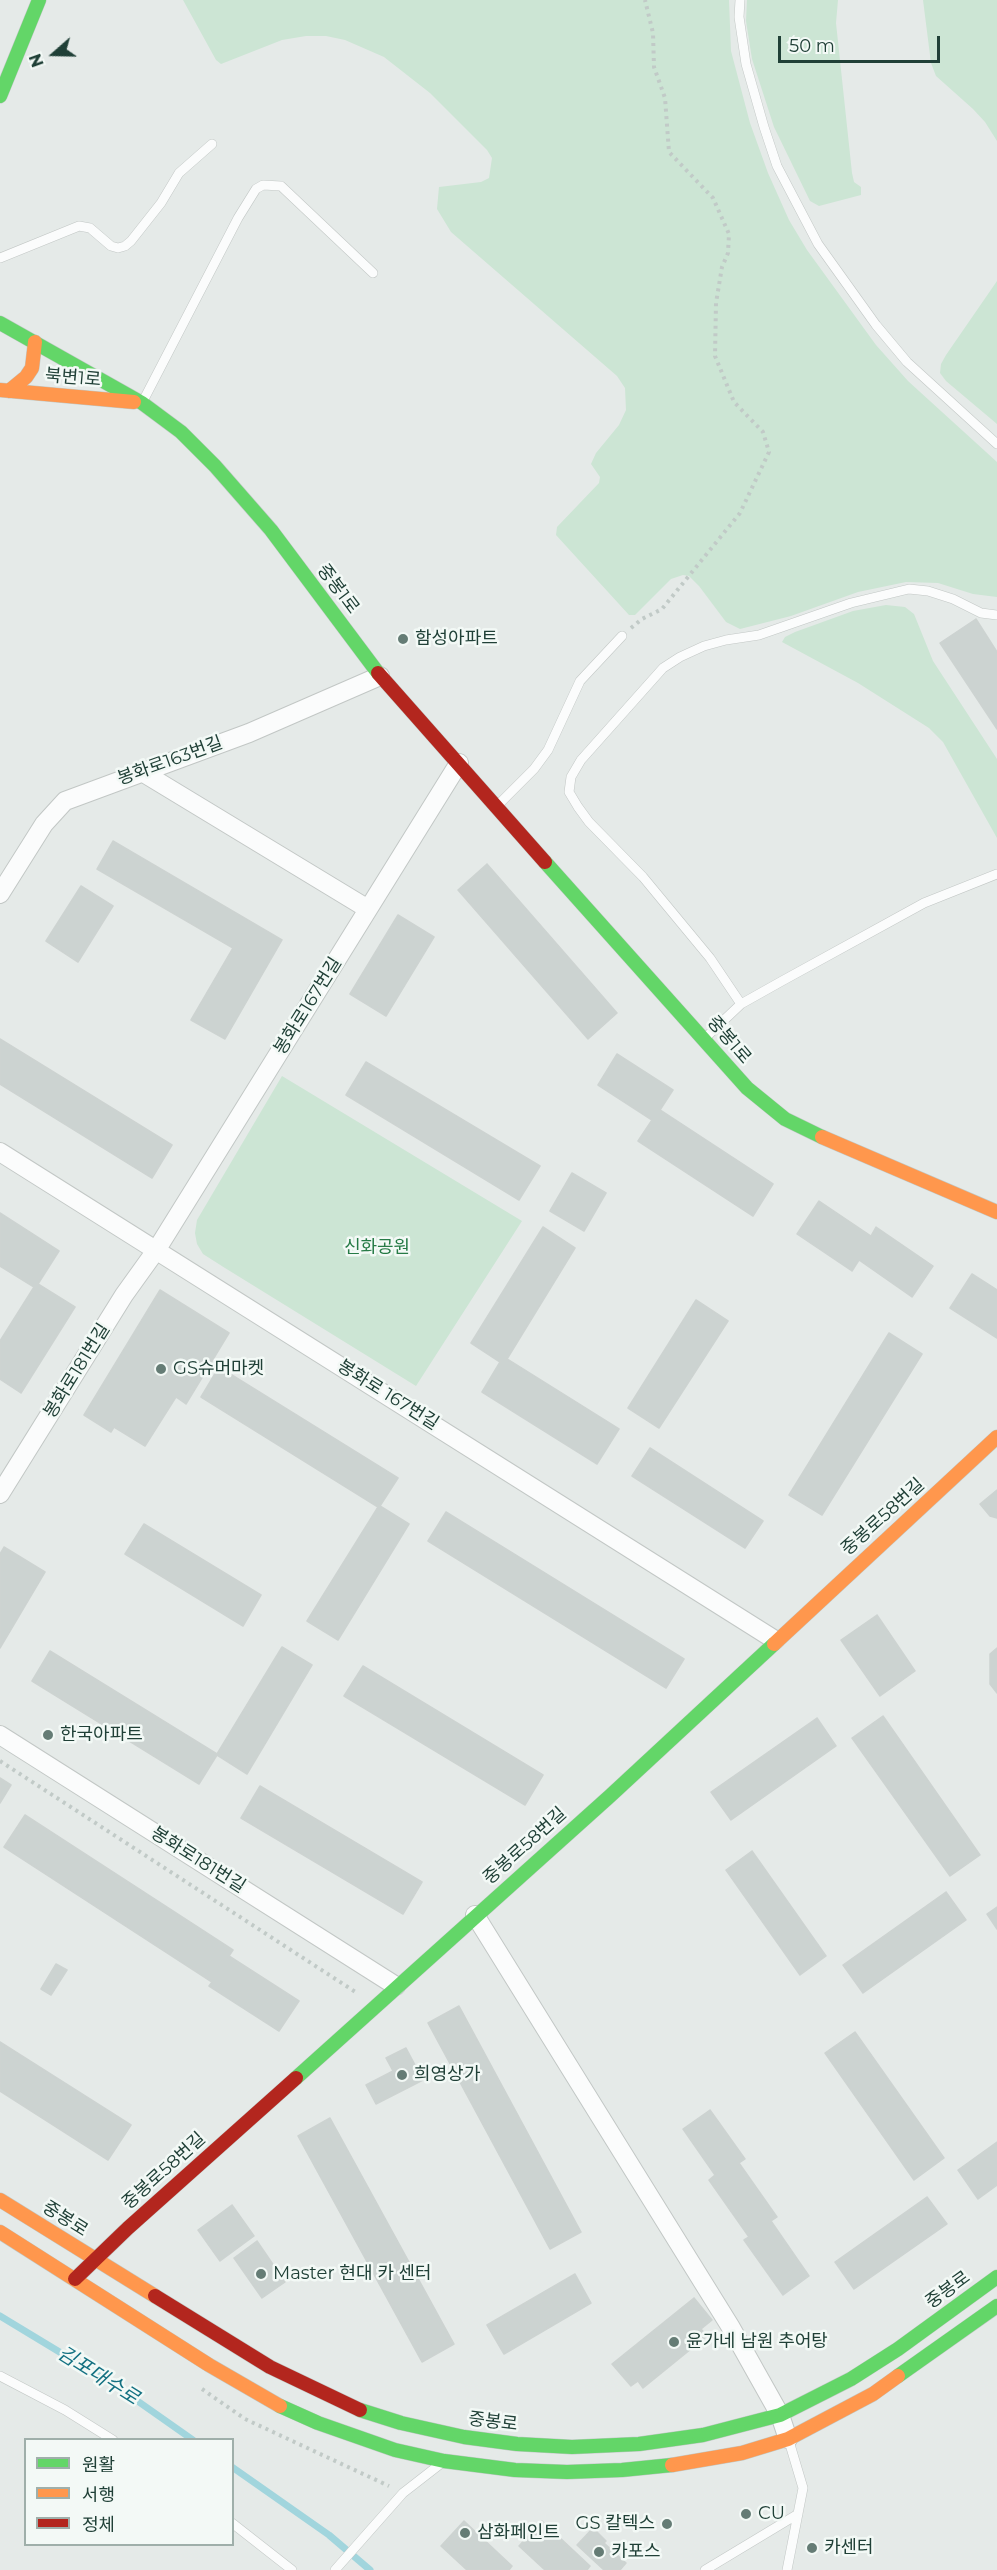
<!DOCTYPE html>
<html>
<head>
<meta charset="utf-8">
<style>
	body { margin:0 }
	#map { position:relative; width:997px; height:2570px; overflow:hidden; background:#e5eae8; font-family:Montserrat,"Noto Sans KR",sans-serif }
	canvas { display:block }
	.legend { position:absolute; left:24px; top:2438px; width:210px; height:108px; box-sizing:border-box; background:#f3f9f6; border:2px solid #9fafaa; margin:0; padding:8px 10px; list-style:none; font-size:18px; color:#204037 }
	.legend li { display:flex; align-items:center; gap:12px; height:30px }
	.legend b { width:30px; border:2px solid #9fafaa }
	.north { position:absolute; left:24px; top:24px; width:60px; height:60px; -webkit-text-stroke:4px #f3f9f6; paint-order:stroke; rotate:250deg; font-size:16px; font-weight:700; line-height:24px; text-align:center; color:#204037 }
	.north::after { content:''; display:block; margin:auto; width:21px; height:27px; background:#204037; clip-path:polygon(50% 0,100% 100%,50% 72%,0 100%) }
	.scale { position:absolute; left:778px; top:36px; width:162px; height:27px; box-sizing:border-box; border:3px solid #204037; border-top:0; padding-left:8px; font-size:18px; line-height:21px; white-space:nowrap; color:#204037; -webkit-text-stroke:4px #f3f9f6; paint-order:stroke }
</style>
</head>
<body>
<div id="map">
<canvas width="997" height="2570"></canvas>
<ul class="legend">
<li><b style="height:8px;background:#63d668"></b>원활</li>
<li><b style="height:8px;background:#ff974d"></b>서행</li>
<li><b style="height:8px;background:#b3261e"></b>정체</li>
</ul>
<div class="north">N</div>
<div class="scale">50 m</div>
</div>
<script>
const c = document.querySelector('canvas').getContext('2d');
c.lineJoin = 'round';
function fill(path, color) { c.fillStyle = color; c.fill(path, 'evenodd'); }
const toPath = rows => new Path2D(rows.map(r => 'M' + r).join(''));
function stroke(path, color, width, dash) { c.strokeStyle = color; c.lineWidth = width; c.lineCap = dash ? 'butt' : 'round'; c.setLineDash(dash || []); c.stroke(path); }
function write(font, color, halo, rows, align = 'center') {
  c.font = font + ' Montserrat,"Noto Sans KR",sans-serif'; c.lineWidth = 5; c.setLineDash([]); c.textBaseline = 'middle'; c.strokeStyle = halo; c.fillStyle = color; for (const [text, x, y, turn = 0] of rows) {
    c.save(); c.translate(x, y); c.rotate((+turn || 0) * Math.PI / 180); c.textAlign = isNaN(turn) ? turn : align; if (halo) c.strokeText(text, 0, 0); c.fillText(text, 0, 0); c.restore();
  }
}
fill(toPath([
	[183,0,729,0,731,51,750,123,768,173,789,220,807,250,876,345,908,381,997,462,997,597,973,594,938,583,906,582,858,592,791,616,740,629,726,622,699,586,689,576,683,575,671,579,635,615,629,615,556,535,557,527,599,483,600,477,591,464,596,453,619,425,626,410,625,388,617,376,451,232,437,209,439,187,481,182,489,178,492,158,487,150,430,93,384,57,345,40,326,36,306,36,282,40,221,64,216,60],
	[747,0,838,0,836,23,852,173,854,182,861,187,861,195,819,206,810,201,774,127,752,59,746,21],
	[923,0,997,0,997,141,985,122,973,109,936,76,931,63],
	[997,281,997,424,946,381,940,373,941,364,946,355],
	[886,605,905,607,914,614,933,661,997,759,997,838,943,742,929,728,858,683,782,642,785,637,795,632,853,611],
	[282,1076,522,1221,416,1386,225,1268,203,1254,197,1244,195,1233,197,1220]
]), '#cce5d4');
stroke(toPath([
	[0,2316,119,2388,193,2440],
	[232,2467,329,2535,370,2570]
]), '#a1d5dd', 7);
const building = toPath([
	[976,619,997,652,997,729,940,643,976,619],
	[113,841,282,940,225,1039,191,1020,233,948,97,869,113,841],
	[487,864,617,1013,588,1039,458,890,487,864],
	[81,886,113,906,78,962,46,941,81,886],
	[398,915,434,937,386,1016,350,994,398,915],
	[0,1039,172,1145,152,1178,0,1084,0,1039],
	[617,1054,673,1090,660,1110,773,1184,753,1216,638,1141,652,1120,598,1085,617,1054],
	[366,1062,540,1166,519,1200,346,1095,366,1062],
	[572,1173,606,1193,584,1231,550,1211,572,1173],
	[819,1201,871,1236,876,1227,933,1266,912,1297,859,1260,852,1271,797,1234,819,1201],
	[0,1213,59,1251,38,1284,75,1307,21,1393,0,1379,0,1341,34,1287,0,1266,0,1213],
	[543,1227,575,1248,507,1359,619,1429,597,1464,482,1392,500,1362,471,1343,543,1227],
	[972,1274,997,1290,997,1338,950,1308,972,1274],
	[160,1290,229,1333,186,1404,176,1397,145,1446,114,1427,111,1432,84,1415,160,1290],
	[696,1300,728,1321,659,1428,628,1408,696,1300],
	[889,1333,922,1354,822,1515,789,1495,889,1333],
	[219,1367,398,1478,380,1506,409,1524,338,1640,307,1621,378,1507,201,1397,219,1367],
	[650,1448,763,1521,745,1548,632,1476,650,1448],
	[997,1490,997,1518,990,1516,980,1504,997,1490],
	[446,1512,684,1659,666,1688,428,1541,446,1512],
	[144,1524,261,1595,243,1626,125,1554,144,1524],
	[4,1547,45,1572,0,1648,0,1554,4,1547],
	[877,1615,915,1671,880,1696,841,1640,877,1615],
	[282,1647,312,1665,247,1774,217,1755,199,1784,32,1681,50,1651,217,1754,282,1647],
	[997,1648,997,1693,990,1684,990,1654,997,1648],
	[363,1666,543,1775,525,1805,344,1696,363,1666],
	[883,1716,980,1855,950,1876,852,1738,883,1716],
	[817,1718,836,1746,731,1820,711,1792,817,1718],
	[0,1778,11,1785,0,1803,0,1778],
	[260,1786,422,1882,403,1914,241,1818,260,1786],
	[25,1815,233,1950,229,1956,299,2001,279,2031,209,1986,212,1982,4,1847,25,1815],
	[752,1851,826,1956,800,1975,726,1870,752,1851],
	[946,1892,966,1920,863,1993,843,1965,946,1892],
	[997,1907,997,1929,987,1914,997,1907],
	[56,1964,67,1970,51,1995,41,1989,56,1964],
	[459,2006,581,2232,550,2249,428,2023,459,2006],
	[855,2032,944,2158,914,2180,825,2053,855,2032],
	[0,2042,131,2125,108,2160,0,2091,0,2042],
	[406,2048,423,2080,376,2104,366,2085,393,2071,386,2058,406,2048],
	[710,2110,745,2159,739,2163,777,2217,771,2221,809,2276,783,2295,744,2240,749,2237,709,2180,715,2175,683,2129,710,2110],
	[330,2118,454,2344,422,2362,298,2136,330,2118],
	[997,2142,997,2185,978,2199,958,2170,997,2142],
	[927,2197,947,2224,854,2289,835,2262,927,2197],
	[232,2205,254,2236,220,2261,198,2230,232,2205],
	[257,2241,285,2282,262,2298,234,2258,257,2241],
	[575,2274,591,2303,504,2354,487,2325,575,2274],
	[694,2298,712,2320,701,2329,707,2336,643,2388,638,2381,631,2386,612,2364,694,2298],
	[464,2521,512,2566,509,2570,467,2570,441,2546,464,2521],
	[542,2521,590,2566,587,2570,545,2570,519,2546,542,2521],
	[593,2528,606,2541,604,2543,626,2563,620,2570,604,2570,577,2545,593,2528]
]);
fill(building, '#ccd3d1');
stroke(building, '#cdd3d1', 1.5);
const lane = toPath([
	[740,0,739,17,746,64,764,127,777,166,818,244,876,325,907,362,997,444],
	[0,258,79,226,90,228,111,246,118,248,125,246,131,241,161,203,179,173,212,144],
	[142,403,238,218,256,189,263,185,281,186,373,273],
	[497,806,534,769,548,750,580,681,622,636],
	[741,1004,710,958,643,877,589,822,578,807,569,792,571,777,581,760,663,668,680,657,704,646,726,640,759,635,851,603,909,589,928,591,953,599,981,613,997,615],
	[704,1039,741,1004,782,981,924,903,997,874],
	[0,2376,65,2410,113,2440],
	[232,2523,292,2570],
	[335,2570,403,2493,439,2465],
	[705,2570,798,2514],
	[787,2570,803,2488,789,2441]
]);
const street = toPath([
	[142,772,368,909],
	[0,894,44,824,65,801,249,733,380,676],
	[0,1152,775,1640],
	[0,1494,124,1295,157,1249,459,763],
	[0,1735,396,1986],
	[475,1915,730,2326,780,2415,788,2439]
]);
const fast = toPath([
	[0,96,39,0],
	[0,323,142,403,181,432,215,466,271,530,378,673],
	[545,862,747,1088,785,1119,822,1137],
	[296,2078,610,1796,774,1644],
	[898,2376,997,2306],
	[280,2406,318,2423,395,2450,444,2461,515,2470,567,2472,622,2470,672,2465],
	[360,2410,401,2423,464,2437,517,2444,572,2447,639,2444,703,2435,780,2415,851,2379,898,2349,997,2277]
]);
const slow = toPath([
	[0,390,134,402],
	[9,391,26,377,32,368,35,342],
	[822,1137,997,1212],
	[774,1644,997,1437],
	[0,2200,155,2296],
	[0,2232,209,2365,280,2406],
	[672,2465,742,2453,788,2439,873,2394,898,2376]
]);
const jam = toPath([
	[378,673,545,862],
	[75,2279,128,2228,296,2078],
	[155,2296,270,2367,360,2410]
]);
stroke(lane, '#c2c7c5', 10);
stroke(street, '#c2c7c5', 20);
stroke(fast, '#c0c8c5', 15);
stroke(slow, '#c0c8c5', 15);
stroke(jam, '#c0c8c5', 15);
stroke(toPath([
	[631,628,642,619,662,609,740,513,769,452,763,432,734,402,715,356,716,303,722,267,728,253,729,234,713,198,669,152,665,98,654,67,653,33,645,0],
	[0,1761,357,1993],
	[202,2389,245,2419,389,2486]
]), '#c1cac7', 4, [3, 4.5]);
stroke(lane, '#fbfcfc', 9);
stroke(street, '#fbfcfc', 18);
stroke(fast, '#63d668', 14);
stroke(slow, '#ff974d', 14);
stroke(jam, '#b3261e', 14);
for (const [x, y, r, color] of [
	[403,639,6,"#657c75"],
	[161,1369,6,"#657c75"],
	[48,1735,6,"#657c75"],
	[402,2075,6,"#657c75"],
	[261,2274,6,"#657c75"],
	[674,2342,6,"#657c75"],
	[746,2514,6,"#657c75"],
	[667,2524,6,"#657c75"],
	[465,2533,6,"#657c75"],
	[812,2548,6,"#657c75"],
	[599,2552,6,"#657c75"]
]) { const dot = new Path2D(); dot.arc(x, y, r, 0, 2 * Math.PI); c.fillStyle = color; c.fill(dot); stroke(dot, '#f3f9f6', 2); }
write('18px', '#204037', '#f3f9f6', [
	["북변1로",73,378,5],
	["중봉1로",338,589,53],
	["봉화로163번길",170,761,-20],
	["봉화로167번길",308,1006,-58],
	["중봉1로",729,1040,49],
	["봉화로181번길",77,1371,-58],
	["봉화로 167번길",388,1395,32],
	["중봉로58번길",883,1517,-42],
	["중봉로58번길",525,1846,-42],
	["봉화로181번길",198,1860,32],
	["중봉로58번길",164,2171,-42],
	["중봉로",65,2219,32],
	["중봉로",948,2290,-36],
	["중봉로",493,2422,7]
]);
write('18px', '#204037', '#f3f9f6', [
	["함성아파트",415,639],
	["GS슈머마켓",173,1369],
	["한국아파트",60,1735],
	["희영상가",414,2075],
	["Master 현대 카 센터",273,2274],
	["윤가네 남원 추어탕",686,2342],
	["CU",758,2514],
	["GS 칼텍스",655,2524,"right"],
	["삼화페인트",477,2533],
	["카센터",824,2548],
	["카포스",611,2552]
], 'left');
write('18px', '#267b46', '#f3f9f6', [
	["신화공원",377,1248]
]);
write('italic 20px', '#147182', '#f3f9f6', [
	["김포대수로",98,2376,32]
]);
</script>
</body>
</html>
